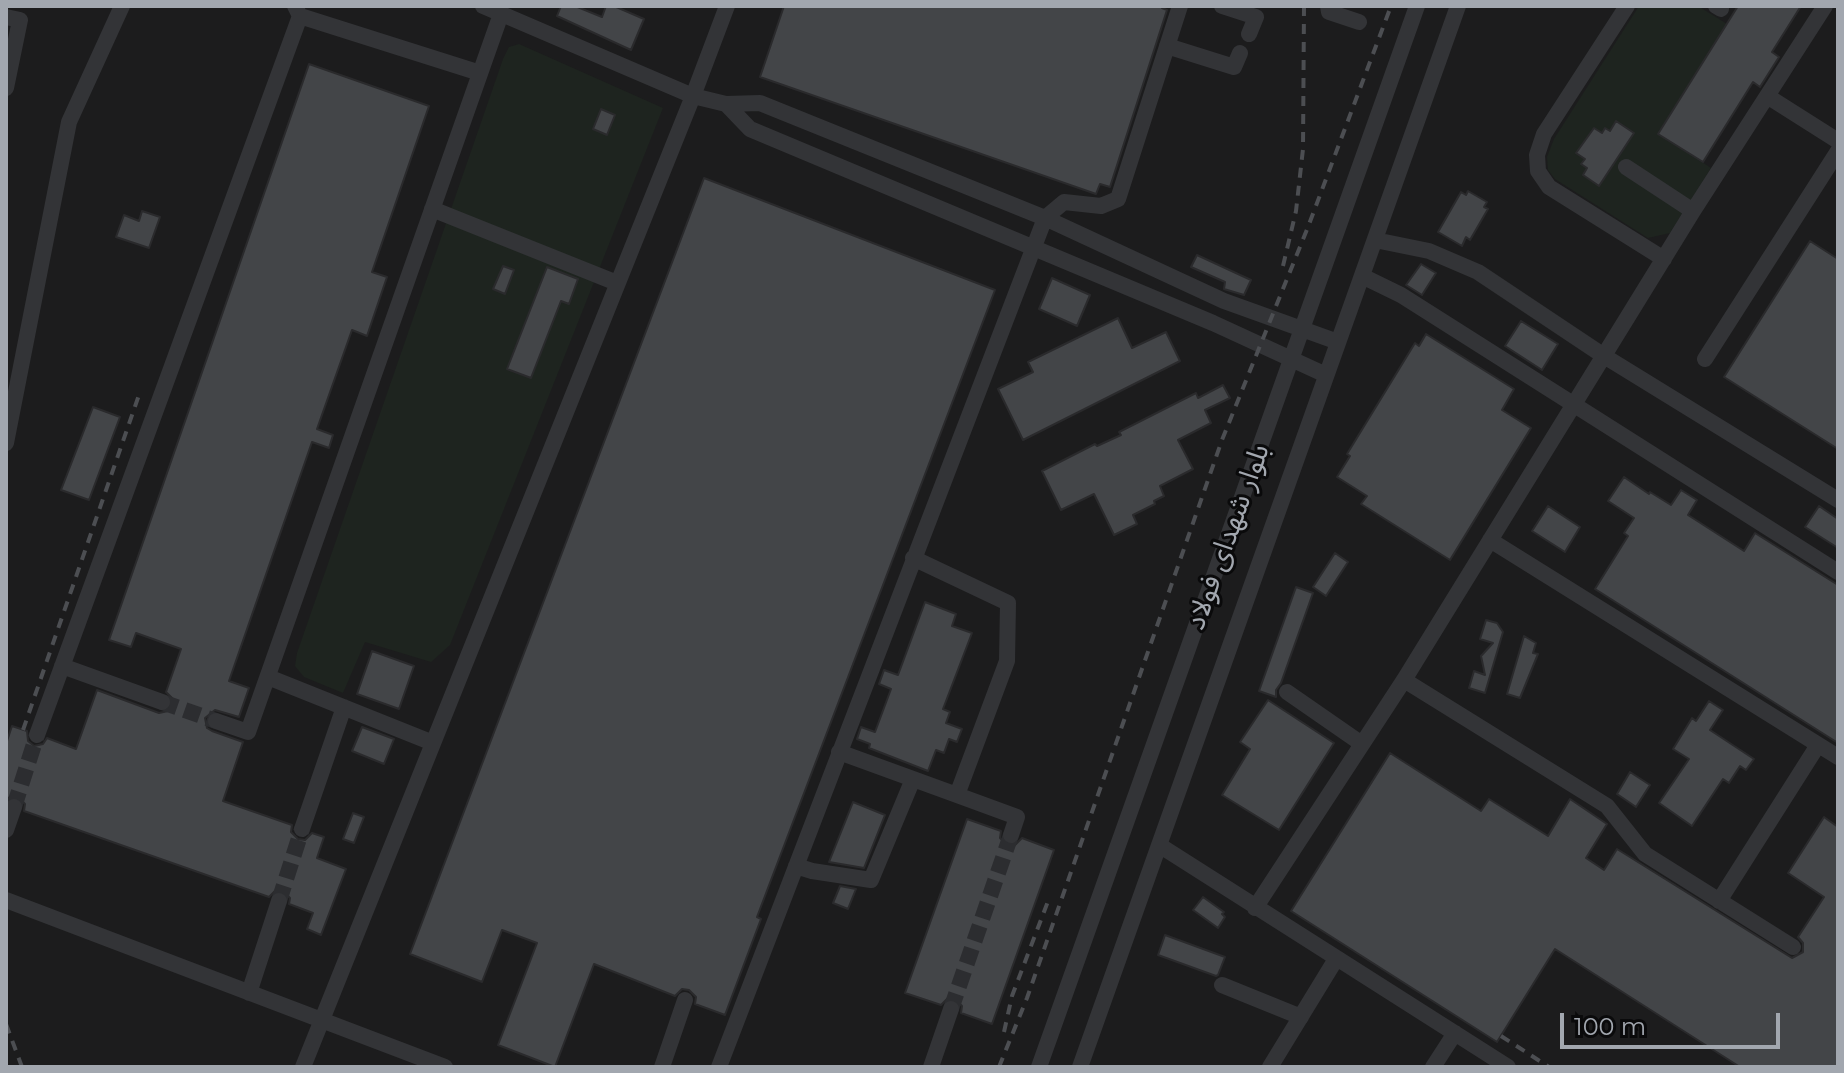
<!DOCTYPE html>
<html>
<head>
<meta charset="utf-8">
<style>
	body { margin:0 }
	#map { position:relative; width:1844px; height:1073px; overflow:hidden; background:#0f0f10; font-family:Montserrat,sans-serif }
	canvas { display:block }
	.frame { position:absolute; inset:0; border:8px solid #a2a7af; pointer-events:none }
	.scale { position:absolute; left:1560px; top:1013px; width:220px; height:36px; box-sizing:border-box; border:4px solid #a2a7af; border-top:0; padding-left:10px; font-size:24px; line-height:28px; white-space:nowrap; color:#a2a7af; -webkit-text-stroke:6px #0a0a0b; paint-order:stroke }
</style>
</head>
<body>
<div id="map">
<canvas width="1844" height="1073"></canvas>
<div class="frame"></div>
<div class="scale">100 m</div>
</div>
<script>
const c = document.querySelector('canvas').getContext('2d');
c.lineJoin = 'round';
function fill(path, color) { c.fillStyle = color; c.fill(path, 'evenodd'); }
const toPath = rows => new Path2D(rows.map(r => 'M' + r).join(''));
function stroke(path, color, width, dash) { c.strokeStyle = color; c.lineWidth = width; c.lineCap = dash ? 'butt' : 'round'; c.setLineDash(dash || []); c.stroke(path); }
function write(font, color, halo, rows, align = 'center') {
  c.font = font + ' Montserrat,"Noto Sans Arabic",sans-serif'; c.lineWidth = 6; c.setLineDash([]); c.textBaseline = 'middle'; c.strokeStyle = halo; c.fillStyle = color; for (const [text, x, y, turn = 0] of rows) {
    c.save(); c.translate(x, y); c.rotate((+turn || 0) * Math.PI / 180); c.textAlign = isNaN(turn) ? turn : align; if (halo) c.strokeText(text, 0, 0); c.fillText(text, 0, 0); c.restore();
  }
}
fill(toPath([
	[6,6,1838,6,1838,1067,8,1067,6,1063]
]), '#1c1c1d');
fill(toPath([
	[1639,6,1698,6,1727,24,1658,133,1711,168,1670,233,1648,238,1555,179,1548,170,1547,157,1554,139],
	[519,44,663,108,450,645,431,662,365,642,343,693,304,677,295,666,297,653,503,59,509,47]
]), '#1e241f');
const building = toPath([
	[561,6,575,6,602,17,606,6,614,6,644,19,631,50,557,16,561,6],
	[784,6,1163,6,1162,8,1167,10,1110,187,1100,184,1096,194,760,77,784,6],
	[1738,6,1801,6,1772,52,1779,57,1760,87,1753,82,1703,162,1658,134,1738,6],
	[309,64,429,106,372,272,387,277,367,336,352,330,317,429,333,435,329,448,312,442,229,681,249,688,239,717,215,710,205,718,207,728,212,731,243,742,223,801,292,825,291,832,298,839,305,840,312,833,324,837,317,858,346,869,321,935,307,929,313,913,289,904,290,898,283,891,276,890,269,897,24,811,25,804,18,797,11,796,6,800,6,744,12,726,27,731,28,741,34,746,43,744,47,738,76,749,97,690,159,713,168,711,172,706,173,699,166,692,181,649,136,633,131,647,109,640,309,64],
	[601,109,615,115,607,135,593,129,601,109],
	[1616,121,1634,133,1599,186,1583,175,1587,168,1581,164,1585,159,1576,153,1594,128,1602,133,1605,128,1610,131,1616,121],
	[704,178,995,290,757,917,761,919,725,1015,695,1004,696,997,689,990,682,989,675,996,594,964,555,1067,498,1045,537,943,502,930,482,982,410,954,704,178],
	[1468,191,1487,202,1484,207,1488,209,1470,240,1466,237,1462,246,1438,232,1461,192,1466,195,1468,191],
	[142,211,160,217,149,248,116,237,124,215,139,221,142,211],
	[1810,241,1838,259,1838,449,1724,377,1810,241],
	[1197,255,1251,280,1244,295,1224,289,1225,282,1191,267,1197,255],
	[1421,264,1436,273,1422,295,1406,285,1421,264],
	[503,266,514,270,505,294,493,289,503,266],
	[547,267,578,279,569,304,561,301,531,378,507,369,547,267],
	[1052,278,1090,295,1077,326,1039,309,1052,278],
	[1118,318,1132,348,1166,332,1180,361,1023,440,998,389,1033,372,1028,362,1118,318],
	[1521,321,1558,344,1542,370,1505,346,1521,321],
	[1426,334,1514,389,1502,410,1531,428,1450,560,1361,504,1367,496,1337,477,1350,456,1347,454,1415,343,1419,346,1426,334],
	[1223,385,1230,398,1205,410,1211,423,1178,440,1193,469,1160,486,1164,496,1154,501,1155,504,1133,515,1137,524,1114,535,1094,494,1061,510,1042,471,1095,444,1097,446,1121,435,1119,432,1196,393,1198,398,1223,385],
	[93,407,120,417,89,500,61,490,93,407],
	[1624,477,1649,494,1650,492,1671,505,1681,490,1697,500,1688,515,1744,551,1755,533,1838,585,1838,743,1595,589,1628,536,1624,533,1634,518,1608,501,1624,477],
	[1548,506,1580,527,1565,552,1532,531,1548,506],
	[1819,506,1838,519,1838,548,1805,527,1819,506],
	[1335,553,1348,562,1326,596,1313,587,1335,553],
	[1296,587,1313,593,1281,683,1276,690,1276,697,1259,691,1296,587],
	[925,602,956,614,952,626,972,633,943,709,950,712,946,723,962,729,957,742,949,739,944,753,936,750,928,771,869,748,870,744,857,739,861,727,875,732,891,689,879,684,884,670,898,675,925,602],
	[1486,620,1497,623,1503,632,1485,693,1469,688,1474,671,1485,675,1481,656,1493,643,1480,639,1486,620],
	[1524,636,1536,643,1533,653,1538,654,1520,698,1507,694,1524,636],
	[372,651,414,666,399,709,357,694,372,651],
	[1268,700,1334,743,1279,830,1222,795,1250,749,1240,742,1268,700],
	[1709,701,1723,710,1710,730,1754,759,1746,770,1740,766,1729,783,1723,779,1692,826,1659,803,1689,759,1673,749,1692,718,1696,721,1709,701],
	[362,727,394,739,384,764,352,751,362,727],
	[1390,753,1481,811,1489,799,1548,836,1570,799,1607,824,1586,858,1604,870,1617,849,1792,958,1803,952,1803,943,1798,937,1824,897,1788,873,1824,817,1838,827,1838,1067,1740,1067,1555,949,1497,1042,1291,911,1390,753],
	[1630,772,1650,785,1636,807,1617,794,1630,772],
	[853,802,885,815,864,868,829,862,853,802],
	[353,813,364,817,354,843,343,839,353,813],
	[967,819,1001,831,1000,838,1007,845,1014,846,1022,838,1054,850,992,1024,961,1013,962,1006,955,999,948,998,941,1005,905,993,967,819],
	[840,886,856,889,848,909,833,903,840,886],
	[1203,897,1224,912,1222,914,1225,917,1218,928,1193,910,1203,897],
	[1165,935,1225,957,1218,975,1216,976,1158,955,1165,935]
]);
fill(building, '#434548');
stroke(building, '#2a2a2c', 2);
stroke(toPath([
	[162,702,216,721],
	[14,807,37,735],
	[279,901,302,829],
	[951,1009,1011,835]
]), '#2c2d30', 16, [16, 8]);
stroke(toPath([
	[483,6,693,96,727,6],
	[1222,6,1256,17,1249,34],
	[1328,6,1329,12,1359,22],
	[1627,6,1544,134,1537,155,1538,171,1549,187,1664,259],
	[1716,6,1721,9],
	[300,16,480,73],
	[6,17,20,20,6,88],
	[1167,46,1234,67,1240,53],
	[1767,96,1838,141],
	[1626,167,1693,211],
	[432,209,617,283],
	[1375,240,1429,251,1478,272,1604,356,1838,500],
	[1362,276,1401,295,1838,572],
	[1705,359,1838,151],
	[1326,375,1213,323,750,129,726,104,760,103,1045,218,1224,301,1338,342],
	[6,443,69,122,122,6],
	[1490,540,1838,757],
	[62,666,162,702],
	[268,677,433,743],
	[1404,680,1607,806,1645,854,1793,947],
	[1287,692,1362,744],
	[216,721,248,732,501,14],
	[37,735,300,16,295,6],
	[839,752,957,795,1007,661,1008,603,913,558],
	[957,795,1017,817,1011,835],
	[302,829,344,707],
	[6,830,14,807],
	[1159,845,1508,1067],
	[796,866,812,871,871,880,913,779],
	[6,900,445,1067],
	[1719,901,1818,745],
	[1255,908,1404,680,1693,211,1825,6],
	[1222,985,1301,1017],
	[249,993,279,901],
	[303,1067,693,96,726,104],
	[662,1067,685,1000],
	[719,1067,1045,218,1064,202,1101,206,1118,199,1180,6],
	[931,1067,951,1009],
	[1039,1067,1417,6],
	[1080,1067,1458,6],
	[1270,1067,1336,959],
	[1433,1067,1455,1033]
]), '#333437', 16);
stroke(toPath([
	[1283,266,1296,211,1303,149,1304,6],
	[23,730,140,392],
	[6,1024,22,1067],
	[1004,1032,1012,996,1050,896],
	[1501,1036,1549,1067],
	[999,1067,1027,998,1222,440,1308,227,1391,6]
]), '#4c4e52', 4, [10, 8]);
write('28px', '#a2a7af', '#0a0a0b', [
	["بلوار شهدای فولاد",1228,537,-70]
]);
</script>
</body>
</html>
